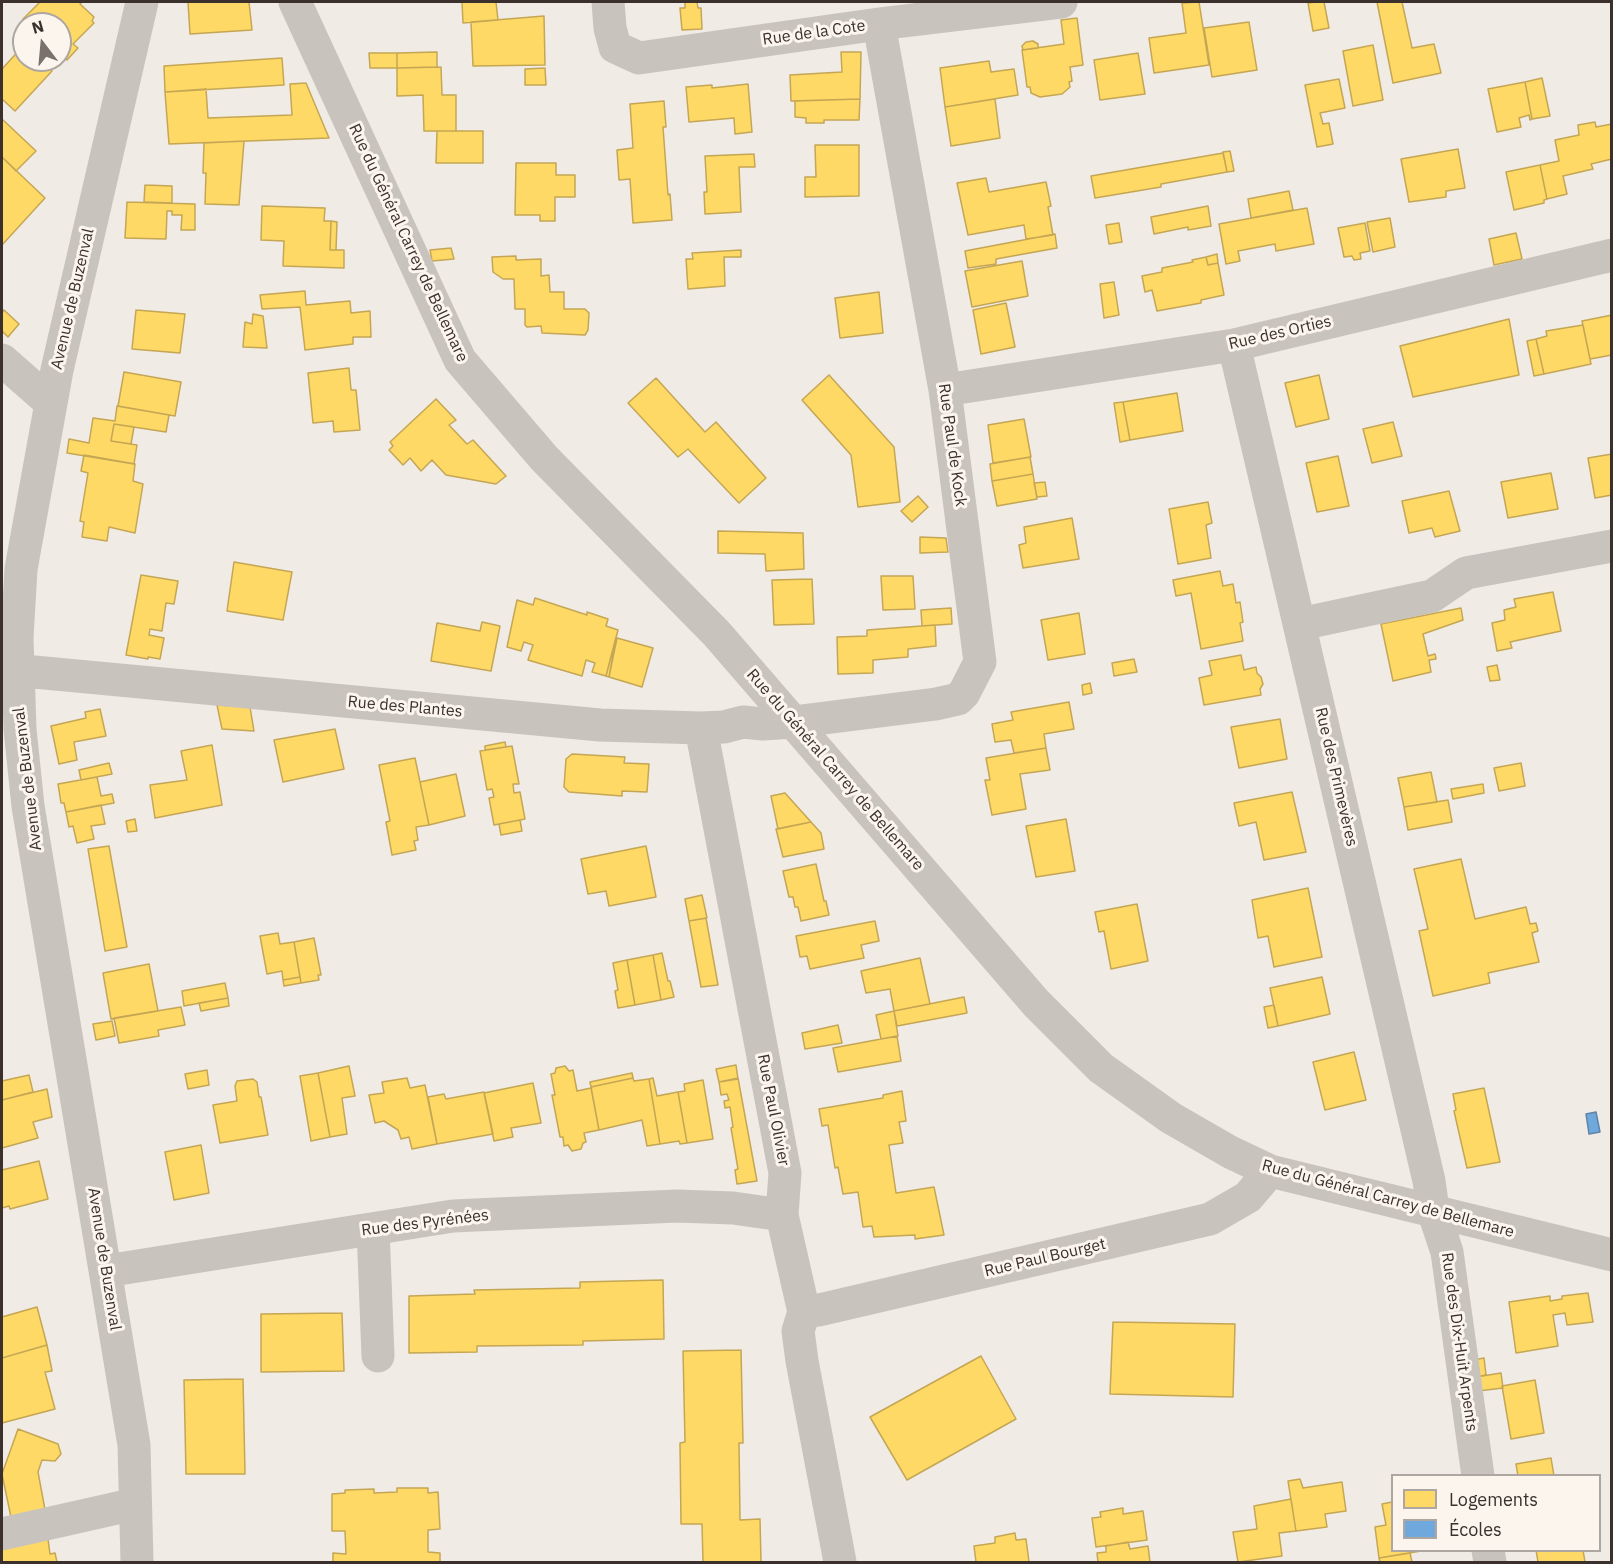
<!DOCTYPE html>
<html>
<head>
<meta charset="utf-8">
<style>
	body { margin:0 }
	#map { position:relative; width:1613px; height:1564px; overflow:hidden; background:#f0ebe5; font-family:"IBM Plex Sans",sans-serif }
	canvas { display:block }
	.frame { position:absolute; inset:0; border:3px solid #3b302b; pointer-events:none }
	.legend { position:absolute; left:1391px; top:1474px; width:210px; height:78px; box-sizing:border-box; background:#fbf5ee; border:2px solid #aea6a0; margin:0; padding:8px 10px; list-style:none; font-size:18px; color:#3b302b }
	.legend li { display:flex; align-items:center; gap:12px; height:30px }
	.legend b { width:30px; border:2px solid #aea6a0 }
	.north { position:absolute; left:12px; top:12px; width:60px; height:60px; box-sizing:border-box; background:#fbf5ee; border:2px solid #aea6a0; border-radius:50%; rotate:344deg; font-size:16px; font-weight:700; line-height:24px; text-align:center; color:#3b302b }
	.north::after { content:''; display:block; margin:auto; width:21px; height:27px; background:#7a716c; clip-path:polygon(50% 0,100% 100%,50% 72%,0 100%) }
</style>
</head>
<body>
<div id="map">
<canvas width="1613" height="1564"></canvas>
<div class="frame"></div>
<ul class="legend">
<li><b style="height:16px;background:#ffd966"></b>Logements</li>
<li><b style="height:16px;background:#6fa8dc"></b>Écoles</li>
</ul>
<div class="north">N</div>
</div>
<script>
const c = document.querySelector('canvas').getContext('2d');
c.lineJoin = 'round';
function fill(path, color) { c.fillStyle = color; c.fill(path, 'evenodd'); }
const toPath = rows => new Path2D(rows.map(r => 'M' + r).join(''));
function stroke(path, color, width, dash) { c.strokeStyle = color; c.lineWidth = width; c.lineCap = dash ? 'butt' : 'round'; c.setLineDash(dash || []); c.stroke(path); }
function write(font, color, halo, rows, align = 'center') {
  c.font = font + ' "IBM Plex Sans",sans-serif'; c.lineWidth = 6; c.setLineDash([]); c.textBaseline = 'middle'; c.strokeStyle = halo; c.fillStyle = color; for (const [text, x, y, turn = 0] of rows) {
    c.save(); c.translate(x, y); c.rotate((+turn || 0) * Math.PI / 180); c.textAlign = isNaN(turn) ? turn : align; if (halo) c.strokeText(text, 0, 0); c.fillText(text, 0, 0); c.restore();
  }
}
const homes = toPath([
	[40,2,82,2,80,4,94,17,92,21,94,23,73,44,78,48,67,60,60,53,60,24,29,24,23,19,40,2],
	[188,2,249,2,252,30,190,34,188,2],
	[462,2,496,2,498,20,463,23,462,2],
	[685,2,697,2,698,8,701,8,702,29,682,30,680,8,685,8,685,2],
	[1199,2,1209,65,1154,73,1149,38,1186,33,1182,3,1199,2],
	[1316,2,1324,2,1329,28,1313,31,1308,3,1316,2],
	[1377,2,1402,2,1412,48,1434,44,1441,73,1393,83,1377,2],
	[544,16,545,65,473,66,471,22,544,16],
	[1077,18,1083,65,1070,67,1072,81,1069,82,1070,87,1062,94,1040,97,1031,93,1030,87,1027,87,1022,50,1064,44,1061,20,1077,18],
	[1249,22,1257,70,1212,77,1204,28,1249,22],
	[1033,41,1038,44,1038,48,1023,50,1022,46,1026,42,1033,41],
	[24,45,24,60,41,60,52,71,15,111,2,99,2,69,24,45],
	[1373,45,1383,100,1353,106,1343,51,1373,45],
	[437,52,437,67,397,68,397,53,437,52],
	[841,52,861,52,860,99,791,101,790,75,842,72,841,52],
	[369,53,397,53,397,68,370,68,369,53],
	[1138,53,1145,94,1100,100,1094,60,1138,53],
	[282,58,284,85,165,92,164,66,282,58],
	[989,61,991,72,1014,69,1018,95,945,107,940,68,989,61],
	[441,67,442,95,456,95,456,131,424,131,423,95,397,96,397,68,441,67],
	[545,68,546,85,525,85,525,69,545,68],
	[1542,78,1550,116,1532,119,1525,82,1542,78],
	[1339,79,1345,108,1320,113,1323,124,1329,123,1333,144,1317,147,1305,85,1339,79],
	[1525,82,1532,119,1530,120,1529,115,1519,118,1521,127,1497,132,1488,89,1525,82],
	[306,83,329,138,169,144,165,92,206,89,208,118,292,115,290,84,306,83],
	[748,84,752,132,735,134,734,118,689,122,686,87,712,85,712,88,748,84],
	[860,99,859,120,824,120,824,123,806,123,806,118,795,117,795,101,860,99],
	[995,99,1000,138,951,146,945,107,995,99],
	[664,101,666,127,663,127,668,195,670,194,672,220,633,223,630,179,619,180,617,150,633,148,630,104,664,101],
	[2,119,36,151,16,171,2,157,2,119],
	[1595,122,1596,127,1612,124,1612,159,1591,164,1593,169,1563,176,1567,194,1547,199,1540,165,1559,161,1555,140,1579,135,1578,125,1595,122],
	[437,131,483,131,483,163,436,163,437,131],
	[244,141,239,205,205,204,206,173,203,173,204,143,244,141],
	[815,145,859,145,859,196,805,197,805,177,816,177,815,145],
	[1458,149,1465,188,1446,191,1446,197,1409,202,1401,159,1458,149],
	[1230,151,1234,171,1227,172,1223,152,1230,151],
	[1223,153,1227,172,1161,184,1161,187,1095,198,1091,176,1223,153],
	[754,154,755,167,739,167,741,212,705,214,704,192,707,192,705,156,754,154],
	[2,157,45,198,2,245,2,157],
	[516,163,556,163,556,175,575,175,575,197,555,197,555,221,540,221,540,215,515,215,516,163],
	[1540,165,1547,199,1544,200,1544,203,1514,210,1506,172,1540,165],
	[986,178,989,192,1046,182,1051,206,1048,207,1053,235,1026,239,1024,225,968,235,957,183,986,178],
	[145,185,172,186,172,203,144,202,145,185],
	[1289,191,1293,210,1251,218,1248,199,1289,191],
	[127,202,195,204,195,230,181,230,182,215,172,215,172,211,167,211,166,239,125,238,127,202],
	[262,206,325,208,324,221,331,221,330,250,344,250,344,268,283,266,284,241,261,240,262,206],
	[1208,206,1211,226,1188,230,1188,227,1154,234,1151,217,1208,206],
	[1307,208,1314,244,1276,251,1275,244,1238,251,1240,261,1226,264,1219,224,1307,208],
	[1390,218,1395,247,1373,252,1367,222,1390,218],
	[331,221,337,222,336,250,330,250,331,221],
	[1119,223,1122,242,1109,244,1106,225,1119,223],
	[1365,223,1370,251,1360,253,1361,259,1354,260,1352,256,1344,257,1338,228,1365,223],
	[1516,233,1522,259,1494,265,1489,239,1516,233],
	[1055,234,1057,248,996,259,996,264,968,268,965,251,1055,234],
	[451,248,454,259,432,261,430,250,451,248],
	[741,250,741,257,724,257,725,286,688,289,686,259,693,259,692,253,741,250],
	[1217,254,1218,263,1208,265,1206,257,1217,254],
	[516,256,516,260,541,259,541,276,549,275,550,292,564,292,564,309,585,309,589,313,588,330,585,335,542,333,541,326,527,327,525,325,525,309,515,309,514,279,503,279,493,272,492,257,516,256],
	[1206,257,1208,265,1218,263,1224,295,1201,300,1201,303,1157,311,1152,290,1145,292,1142,276,1162,272,1162,268,1193,262,1192,260,1206,257],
	[1022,261,1028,296,972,307,965,271,1022,261],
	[1114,282,1119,315,1104,318,1100,284,1114,282],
	[305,291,306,305,350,301,351,313,370,311,371,337,353,337,353,344,305,350,300,307,262,309,260,295,305,291],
	[879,292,883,333,840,338,835,298,879,292],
	[1006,303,1015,347,981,354,973,310,1006,303],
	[4,310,19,324,8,337,2,331,2,313,4,310],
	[136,310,185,314,180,353,132,349,136,310],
	[253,314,263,316,267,348,243,347,245,322,252,324,253,314],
	[1612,315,1612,355,1590,359,1582,321,1612,315],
	[1509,319,1519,375,1413,397,1400,346,1509,319],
	[1583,325,1591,364,1544,374,1536,339,1547,336,1546,331,1583,325],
	[1536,339,1544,374,1534,376,1527,341,1536,339],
	[349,368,351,390,356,390,360,430,334,432,333,421,313,423,308,373,349,368],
	[124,372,181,382,175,416,118,406,124,372],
	[829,375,894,447,900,502,858,507,851,455,802,400,829,375],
	[1319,375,1329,419,1296,427,1285,383,1319,375],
	[656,378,705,432,716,422,766,478,739,503,688,449,678,457,628,403,656,378],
	[1177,393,1183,431,1130,440,1123,402,1177,393],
	[436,399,456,420,449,425,467,444,473,440,506,476,496,484,446,475,432,460,421,471,410,458,403,465,389,450,393,446,390,442,436,399],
	[1123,402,1130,440,1120,442,1114,403,1123,402],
	[117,406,169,415,166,432,114,424,111,441,137,445,134,464,67,453,69,439,89,443,93,418,115,421,117,406],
	[1024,419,1031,457,993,463,988,425,1024,419],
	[1393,422,1402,456,1372,463,1363,429,1393,422],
	[114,424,134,427,131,444,111,441,114,424],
	[1612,454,1612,495,1595,498,1588,458,1612,454],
	[84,455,135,464,133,481,143,484,135,533,109,527,107,541,82,537,84,522,80,521,88,473,81,471,84,455],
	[1338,456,1349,506,1317,512,1306,463,1338,456],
	[1030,457,1033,474,992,481,990,464,1030,457],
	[1551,473,1558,509,1508,518,1501,482,1551,473],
	[1033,474,1037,499,997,506,992,481,1033,474],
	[1045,482,1047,496,1037,497,1034,483,1045,482],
	[1449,491,1460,531,1435,537,1432,528,1409,533,1402,501,1449,491],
	[918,496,928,507,912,522,901,511,918,496],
	[1208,502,1212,523,1206,525,1211,558,1178,564,1169,509,1208,502],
	[1072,518,1079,559,1023,568,1019,545,1026,543,1024,527,1072,518],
	[718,531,803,533,804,569,766,571,765,554,718,553,718,531],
	[920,537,946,538,948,552,920,553,920,537],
	[234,562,292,572,283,620,227,611,234,562],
	[1220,571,1223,586,1233,584,1236,603,1240,602,1243,622,1240,623,1243,641,1201,649,1191,593,1176,596,1173,580,1220,571],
	[141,575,178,581,174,604,166,603,162,631,150,629,149,635,164,638,160,659,148,657,148,659,126,655,141,575],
	[881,576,913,576,915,609,883,610,881,576],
	[812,579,814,624,774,625,772,580,812,579],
	[1553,592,1561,631,1510,642,1512,648,1497,651,1492,623,1505,620,1504,610,1516,607,1514,599,1553,592],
	[535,598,587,615,587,612,608,619,606,626,618,630,606,676,592,672,595,663,586,660,582,676,528,660,533,645,524,642,521,651,507,647,517,600,533,605,535,598],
	[951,608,952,624,922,626,921,610,951,608],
	[1461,608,1463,620,1423,634,1428,656,1435,654,1436,659,1429,660,1431,672,1393,681,1381,624,1461,608],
	[1079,613,1085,654,1048,660,1041,620,1079,613],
	[482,622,500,626,491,671,431,661,437,623,480,631,482,622],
	[935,625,936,646,908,649,908,657,873,660,873,673,838,674,837,637,867,636,867,630,935,625],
	[616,637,609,677,606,676,616,637],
	[617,638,653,648,642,687,609,677,617,638],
	[1241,655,1244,670,1256,667,1257,673,1261,677,1263,684,1260,689,1261,695,1204,705,1199,678,1212,675,1209,661,1241,655],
	[1134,659,1137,672,1114,676,1112,663,1134,659],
	[1497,665,1500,680,1490,681,1487,667,1497,665],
	[1090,683,1092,693,1083,695,1082,685,1090,683],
	[1069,702,1074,729,1044,734,1046,748,1014,753,1011,740,995,742,992,724,1013,720,1011,712,1069,702],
	[217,705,250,707,254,731,222,729,217,705],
	[100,709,106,736,74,742,77,760,59,764,51,726,86,718,85,712,100,709],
	[1280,719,1287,759,1239,768,1231,727,1280,719],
	[335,729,344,769,283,782,274,740,335,729],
	[505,742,506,747,485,750,485,746,505,742],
	[212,745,222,805,155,818,150,785,187,780,181,751,212,745],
	[512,746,519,784,513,784,514,793,520,792,525,819,494,825,489,798,494,797,492,789,487,790,480,751,512,746],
	[1046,748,1050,770,1020,774,1026,809,992,815,985,780,990,780,986,758,1046,748],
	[572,754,625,757,624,763,649,764,647,792,622,791,622,796,569,792,564,787,566,759,572,754],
	[415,758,429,825,416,827,418,840,414,841,416,850,392,855,386,822,390,821,379,765,415,758],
	[109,763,112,774,81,780,79,770,109,763],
	[1521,763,1525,786,1499,791,1494,768,1521,763],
	[1431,772,1437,802,1404,807,1398,778,1431,772],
	[456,774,465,816,429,825,420,782,456,774],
	[97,777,101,796,112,794,114,803,66,812,64,803,61,803,58,784,97,777],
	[1483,784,1484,793,1453,799,1451,789,1483,784],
	[1292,792,1306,852,1264,860,1256,822,1239,826,1234,803,1292,792],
	[785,793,811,822,778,829,771,796,785,793],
	[1448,800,1452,822,1408,830,1404,807,1448,800],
	[101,805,105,824,91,826,94,839,77,843,73,826,69,827,66,812,101,805],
	[135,819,137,831,128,832,126,821,135,819],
	[1066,819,1075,871,1036,877,1026,826,1066,819],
	[520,820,522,831,501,835,499,824,520,820],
	[811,822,821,833,824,849,783,857,776,829,811,822],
	[109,846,127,947,105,951,88,849,109,846],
	[646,846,656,897,609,906,606,891,588,894,581,859,646,846],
	[1461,859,1475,919,1526,907,1530,924,1536,923,1538,931,1532,933,1539,962,1488,973,1490,983,1433,996,1419,931,1428,929,1414,869,1461,859],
	[816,864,824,901,826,901,829,915,801,921,798,907,795,907,793,897,789,897,783,871,816,864],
	[1308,888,1322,957,1274,967,1268,936,1258,938,1252,900,1308,888],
	[702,895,707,918,689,921,685,899,702,895],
	[1137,904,1148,961,1111,969,1104,931,1099,932,1095,912,1137,904],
	[706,918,718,985,701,987,689,921,706,918],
	[875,921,879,941,861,945,864,958,810,969,807,956,800,957,796,936,875,921],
	[278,933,280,944,294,942,300,977,283,980,282,971,267,974,260,936,278,933],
	[314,938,321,975,318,975,319,980,301,983,294,942,314,938],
	[662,953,668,981,670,981,674,997,661,1000,653,955,662,953],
	[653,955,661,1000,635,1005,627,960,653,955],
	[920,958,930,1004,894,1011,890,989,866,993,861,971,920,958],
	[627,960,635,1005,618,1008,615,991,618,990,613,963,627,960],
	[149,964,158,1011,111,1019,103,973,149,964],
	[300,977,301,983,284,986,283,980,300,977],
	[1322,977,1330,1014,1278,1026,1270,988,1322,977],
	[225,983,228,998,184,1006,182,991,225,983],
	[964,997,967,1013,897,1026,894,1011,964,997],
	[228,998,229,1006,201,1011,199,1003,228,998],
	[1274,1005,1278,1026,1268,1028,1264,1007,1274,1005],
	[181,1007,185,1025,158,1030,159,1036,119,1043,114,1018,181,1007],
	[894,1011,898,1036,881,1039,876,1015,894,1011],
	[112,1021,115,1036,96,1040,93,1024,112,1021],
	[838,1025,842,1043,805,1049,802,1033,838,1025],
	[897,1036,901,1061,838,1072,833,1048,897,1036],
	[1354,1052,1366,1100,1325,1110,1313,1062,1354,1052],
	[736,1065,738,1079,719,1082,716,1069,736,1065],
	[349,1066,355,1096,342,1098,347,1134,330,1137,318,1073,349,1066],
	[565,1066,569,1071,573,1070,577,1091,591,1088,599,1130,584,1133,586,1142,583,1143,581,1149,572,1151,568,1145,564,1146,563,1137,560,1137,552,1095,555,1095,551,1074,555,1073,556,1068,565,1066],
	[207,1070,209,1085,188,1089,185,1074,207,1070],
	[318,1073,330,1137,311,1141,300,1076,318,1073],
	[632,1073,633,1078,591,1087,590,1082,632,1073],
	[29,1075,33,1092,2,1100,2,1081,29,1075],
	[407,1078,410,1088,425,1085,437,1144,412,1149,409,1137,401,1139,398,1130,384,1121,375,1123,369,1095,384,1093,382,1082,407,1078],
	[633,1078,634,1081,649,1079,660,1144,647,1146,642,1120,599,1130,591,1087,633,1078],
	[653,1078,657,1096,678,1092,687,1143,680,1144,679,1141,660,1144,649,1079,653,1078],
	[738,1078,757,1181,737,1184,735,1170,738,1169,731,1128,733,1127,730,1107,725,1108,724,1101,729,1100,727,1094,721,1095,719,1082,738,1078],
	[253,1079,257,1082,259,1097,261,1097,268,1135,220,1143,213,1105,237,1101,235,1086,237,1081,253,1079],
	[703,1080,713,1139,687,1143,678,1092,685,1091,684,1084,703,1080],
	[533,1083,541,1123,511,1128,513,1137,494,1141,484,1093,533,1083],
	[1484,1088,1500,1162,1467,1168,1454,1111,1456,1110,1453,1094,1484,1088],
	[47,1089,52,1117,33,1122,38,1138,2,1148,2,1100,47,1089],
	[902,1091,906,1121,899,1122,903,1143,889,1145,896,1193,934,1187,944,1235,915,1239,915,1235,874,1237,872,1226,863,1227,858,1192,843,1194,838,1167,835,1168,828,1125,822,1126,819,1109,883,1098,883,1095,902,1091],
	[484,1092,493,1134,437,1144,428,1097,444,1094,446,1099,484,1092],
	[201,1145,209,1193,174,1200,165,1152,201,1145],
	[39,1161,48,1199,10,1209,9,1206,2,1208,2,1170,39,1161],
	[663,1280,664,1339,583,1341,583,1345,477,1346,477,1352,409,1353,409,1296,475,1294,474,1290,580,1288,580,1282,663,1280],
	[1588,1293,1593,1322,1567,1325,1565,1313,1553,1315,1558,1346,1516,1353,1509,1302,1550,1296,1550,1301,1562,1299,1562,1296,1588,1293],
	[37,1307,47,1345,2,1358,2,1317,37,1307],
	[342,1313,344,1371,261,1372,261,1314,342,1313],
	[1113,1322,1235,1324,1233,1397,1110,1394,1113,1322],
	[47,1345,52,1371,45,1372,55,1409,2,1423,2,1358,47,1345],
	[741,1350,743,1443,739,1443,740,1520,760,1519,761,1562,703,1562,702,1524,681,1524,680,1443,685,1442,683,1351,741,1350],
	[981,1356,1016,1419,907,1480,870,1417,981,1356],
	[1484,1358,1486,1375,1476,1377,1473,1360,1484,1358],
	[1501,1373,1503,1388,1478,1391,1476,1377,1501,1373],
	[243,1379,245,1474,186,1474,184,1380,243,1379],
	[1535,1380,1544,1433,1511,1439,1502,1386,1535,1380],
	[18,1429,58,1444,61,1454,55,1461,42,1460,38,1472,46,1515,12,1522,2,1474,18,1429],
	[1551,1458,1554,1476,1518,1476,1516,1464,1551,1458],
	[1300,1479,1303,1488,1342,1482,1346,1511,1325,1514,1327,1527,1296,1531,1288,1481,1300,1479],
	[397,1488,428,1488,428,1493,438,1492,440,1529,428,1530,428,1552,440,1553,440,1562,333,1562,333,1553,346,1554,345,1531,332,1531,332,1494,345,1493,345,1490,374,1489,374,1493,397,1492,397,1488],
	[1291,1499,1296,1531,1279,1533,1282,1556,1238,1562,1233,1532,1257,1529,1254,1506,1291,1499],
	[1392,1502,1392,1550,1427,1550,1379,1558,1375,1527,1386,1525,1382,1504,1392,1502],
	[1123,1508,1123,1514,1143,1511,1147,1540,1096,1547,1092,1518,1101,1517,1100,1512,1123,1508],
	[47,1532,50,1554,55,1553,57,1562,2,1562,2,1542,47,1532],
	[1015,1533,1016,1540,1026,1539,1029,1562,976,1562,974,1546,995,1543,995,1537,1015,1533],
	[1128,1542,1130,1549,1148,1546,1150,1562,1098,1562,1097,1553,1106,1552,1106,1546,1128,1542],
	[1536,1550,1583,1550,1585,1562,1538,1562,1536,1550],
	[1410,1553,1412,1562,1380,1562,1379,1558,1410,1553]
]);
fill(homes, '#ffd966');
stroke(homes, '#c4a654', 1.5);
const schools = toPath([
	[1596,1112,1600,1132,1589,1134,1586,1114,1596,1112]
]);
fill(schools, '#6fa8dc');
stroke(schools, '#5f84a7', 1.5);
stroke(toPath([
	[295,2,460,360,544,458,717,634,1036,1003,1101,1068,1171,1118,1230,1152,1270,1171,1612,1255],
	[608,2,610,28,615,47,639,58,879,24,1061,2],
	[1234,345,1429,1181,1433,1210,1447,1252,1478,1476],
	[2,360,51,403],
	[945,390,1234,345,1612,255],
	[1300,624,1432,596,1466,573,1612,546],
	[2,669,600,725,701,728,724,727,743,722,763,724,793,722,936,704,958,699,964,693,980,662,945,390,879,24],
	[701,728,785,1173,782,1215,804,1312,798,1331,802,1361,840,1562],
	[373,1229,378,1356],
	[106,1271,453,1216,677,1206,733,1208,782,1215],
	[804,1312,819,1310,1210,1219,1248,1197,1270,1171],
	[2,1534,135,1504],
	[1488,1550,1490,1562],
	[137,1562,134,1445,28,806,20,729,17,638,21,569,57,370,142,2]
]), '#c9c3be', 33);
write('16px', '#3b302b', '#fbf5ee', [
	["Rue de la Cote",814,33,-8],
	["Rue du Général Carrey de Bellemare",408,243,65],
	["Avenue de Buzenval",73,299,-77],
	["Rue des Orties",1280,333,-13],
	["Rue Paul de Kock",952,445,82],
	["Rue des Plantes",405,707,5],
	["Rue du Général Carrey de Bellemare",835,770,49],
	["Rue des Primevères",1336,777,77],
	["Avenue de Buzenval",28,779,-97],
	["Rue Paul Olivier",773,1110,79],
	["Rue du Général Carrey de Bellemare",1388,1199,15],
	["Rue des Pyrénées",425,1223,-7],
	["Rue Paul Bourget",1045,1258,-13],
	["Avenue de Buzenval",104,1259,81],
	["Rue des Dix-Huit Arpents",1459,1342,82]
]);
</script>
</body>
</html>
